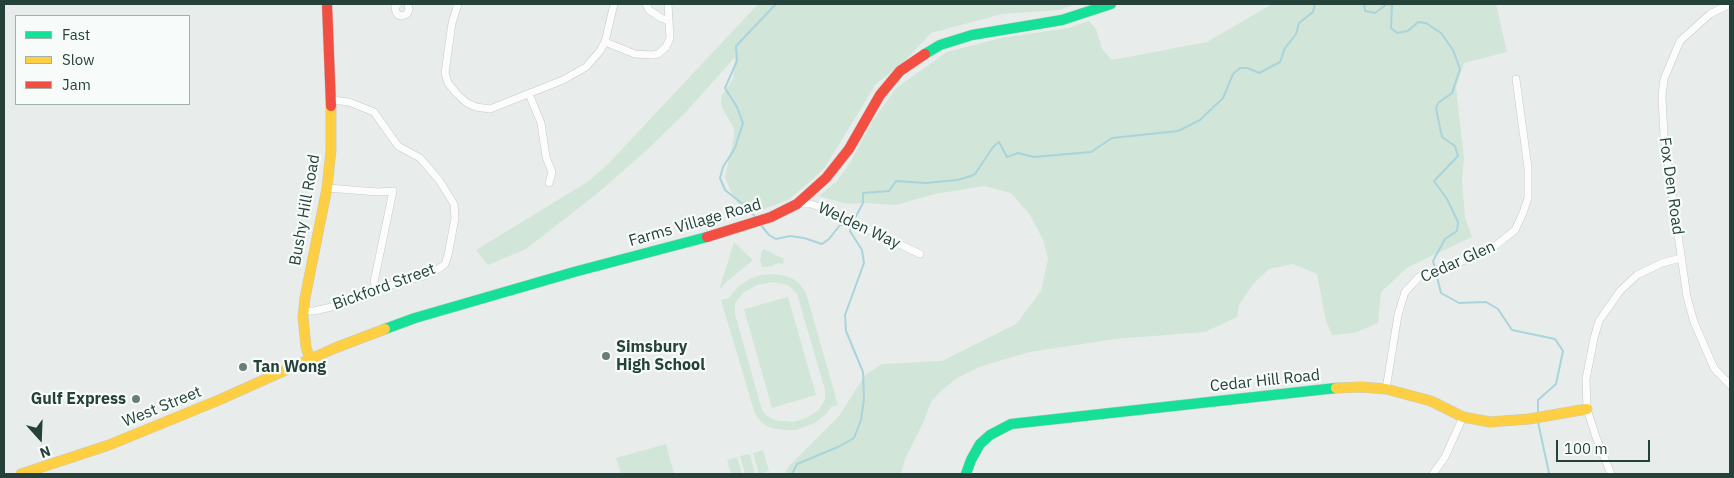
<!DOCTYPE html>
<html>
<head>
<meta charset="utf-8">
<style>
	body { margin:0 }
	#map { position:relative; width:1734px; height:478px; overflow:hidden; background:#e8edeb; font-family:"IBM Plex Sans",sans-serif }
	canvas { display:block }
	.frame { position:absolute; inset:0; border:5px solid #24423a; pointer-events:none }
	.legend { position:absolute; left:15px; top:15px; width:175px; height:90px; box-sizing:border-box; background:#f7fbf9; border:1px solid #a3b1ad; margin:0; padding:6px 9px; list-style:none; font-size:15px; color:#24423a }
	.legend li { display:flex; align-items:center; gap:10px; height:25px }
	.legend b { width:25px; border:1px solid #a3b1ad }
	.north { position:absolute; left:15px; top:413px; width:50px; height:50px; -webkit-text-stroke:4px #f7fbf9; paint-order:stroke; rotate:160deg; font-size:14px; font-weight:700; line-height:20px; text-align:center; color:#24423a }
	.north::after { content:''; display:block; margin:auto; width:18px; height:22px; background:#24423a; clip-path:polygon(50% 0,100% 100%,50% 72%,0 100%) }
	.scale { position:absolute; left:1556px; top:440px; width:94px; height:22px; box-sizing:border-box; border:2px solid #24423a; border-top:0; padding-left:6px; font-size:15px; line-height:18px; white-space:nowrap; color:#24423a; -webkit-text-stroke:4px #f7fbf9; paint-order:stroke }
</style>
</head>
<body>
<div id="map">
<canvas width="1734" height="478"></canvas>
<div class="frame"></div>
<ul class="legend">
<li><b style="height:6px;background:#16e098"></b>Fast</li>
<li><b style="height:6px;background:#ffcf43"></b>Slow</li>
<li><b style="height:6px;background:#f24e42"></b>Jam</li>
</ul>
<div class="north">N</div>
<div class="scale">100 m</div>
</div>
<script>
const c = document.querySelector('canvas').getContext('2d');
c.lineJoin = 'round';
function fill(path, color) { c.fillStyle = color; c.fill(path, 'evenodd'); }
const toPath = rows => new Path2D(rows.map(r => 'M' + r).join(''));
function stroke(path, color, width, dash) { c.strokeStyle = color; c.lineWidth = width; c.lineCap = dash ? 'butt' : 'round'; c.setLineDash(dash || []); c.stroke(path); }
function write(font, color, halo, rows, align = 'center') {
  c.font = font + ' "IBM Plex Sans",sans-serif'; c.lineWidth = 4.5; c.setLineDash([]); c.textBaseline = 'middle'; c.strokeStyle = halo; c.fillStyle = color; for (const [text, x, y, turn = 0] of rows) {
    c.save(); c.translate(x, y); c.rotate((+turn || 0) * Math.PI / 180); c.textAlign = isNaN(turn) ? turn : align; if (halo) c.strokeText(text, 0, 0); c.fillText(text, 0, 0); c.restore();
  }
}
fill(toPath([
	[758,4,1077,4,1059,10,1002,14,931,33,905,61,876,84,825,167,812,180,788,200,758,211,738,204,730,190,725,177,734,137,734,128,722,108,721,102,722,95,733,79,735,57,686,112,648,149,598,193,526,249,488,265,476,250,589,181,609,163],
	[1272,4,1496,4,1507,52,1464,63,1456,87,1464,159,1462,180,1465,218,1472,237,1408,267,1381,292,1378,323,1354,333,1332,335,1326,321,1317,274,1293,264,1269,269,1253,284,1239,305,1237,317,1205,332,1115,339,1030,352,982,366,957,378,941,391,931,402,924,421,905,459,901,474,784,474,789,466,839,416,865,375,882,364,942,361,1016,324,1041,291,1048,259,1044,242,1030,215,1011,193,984,186,935,194,896,205,863,203,846,204,819,196,837,181,851,161,873,120,896,88,947,52,1001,38,1068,28,1089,21,1096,29,1102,49,1112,60,1207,42],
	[734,242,753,260,724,284,722,288,720,287],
	[764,249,784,259,783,264,778,263,772,266,762,267,760,260,762,250],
	[773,274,786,276,793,279,799,283,806,293,838,405,831,407,826,414,815,423,796,430,784,430,771,428,762,423,755,414,721,300,729,298,737,288,749,279,761,275],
	[773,282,788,285,797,294,825,390,825,399,819,410,806,418,793,422,774,420,767,416,762,410,735,314,735,303,743,293,757,285],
	[788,297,816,395,772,408,744,309],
	[666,444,674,474,621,474,616,458],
	[763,450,769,471,759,474,753,453],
	[750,454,755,474,745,474,740,456],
	[737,457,742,474,731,474,727,460]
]), '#d1e6d8');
stroke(toPath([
	[1364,4,1365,11,1375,13,1387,4,1392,5,1391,28,1397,33,1408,31,1418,22,1426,23,1441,33,1453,50,1460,69,1452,93,1438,103,1436,109,1442,137,1455,146,1458,156,1434,181,1447,199,1458,222,1457,231,1445,239,1433,261,1435,268],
	[756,218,749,209,725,190,720,178,723,167,735,148,743,123,737,107,725,88,737,61,736,46,776,4],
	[854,220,863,203,863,193,889,191,896,181,926,183,957,180,971,176,975,174,993,147,999,142,1007,157,1018,153,1034,157,1091,152,1112,138,1178,131,1200,120,1223,98,1233,74,1240,68,1248,68,1259,73,1280,62,1285,48,1296,34,1299,23,1313,12,1315,4],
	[760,224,769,235,776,239,790,236,804,238,822,244,829,239,840,225,850,225],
	[1436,273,1441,293,1459,303,1486,302,1498,309,1512,330,1555,339,1563,351,1556,384,1538,400,1538,411],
	[1538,422,1549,473,1548,474],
	[792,474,797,464,838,447,854,438,861,420,864,399,863,372,846,331,845,315,864,263,862,250,850,231,851,223]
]), '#a9d4db', 2);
const street = toPath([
	[398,4,395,7,396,12,398,15,402,16,407,14,409,10,408,4],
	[458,4,452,23,445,73,448,83,457,94,467,103,476,107,490,109,563,80,586,67,600,51,605,42,614,4],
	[646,4,649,10,661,18,669,21],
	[1730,4,1710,14,1680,41,1664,79,1662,96,1664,137,1687,297,1694,322,1714,368,1730,385],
	[605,42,635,54,652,55,658,54,666,47,670,38,668,4],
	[529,94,541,123,546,157,552,172,549,183],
	[327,188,378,192,393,191,374,282,377,290],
	[797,204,811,204,831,211,920,254],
	[303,311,314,311,340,305,381,288,424,276,440,268,445,264,448,255,455,218,454,204,439,180,420,158,398,146,374,112,349,102,331,100],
	[1386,389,1398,315,1405,292,1419,277,1441,268,1475,257,1490,250,1515,230,1523,213,1528,198,1528,168,1516,79],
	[1433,474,1445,457,1463,417],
	[1611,474,1596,437,1587,409,1586,379,1594,338,1599,321,1620,291,1637,275,1662,263,1681,258]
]);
const fast = toPath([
	[925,54,940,45,972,35,1062,20,1111,4],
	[385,329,415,318,574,272,707,237],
	[966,474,971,460,980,444,990,435,1011,424,1336,388]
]);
const slow = toPath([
	[310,360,306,347,303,317,305,298,327,188,331,150,331,106],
	[1336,388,1362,387,1386,389,1431,401,1463,417,1490,422,1529,419,1587,409],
	[21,474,109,445,219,400,335,348,385,329]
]);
const jam = toPath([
	[327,4,331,106],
	[707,237,771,217,797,204,826,178,849,149,880,95,900,71,925,54]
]);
stroke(street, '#c5cac8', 8);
stroke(fast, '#c3cbc8', 11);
stroke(slow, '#c3cbc8', 11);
stroke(jam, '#c3cbc8', 11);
stroke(street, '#fcfcfc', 7);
stroke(fast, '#16e098', 10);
stroke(slow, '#ffcf43', 10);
stroke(jam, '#f24e42', 10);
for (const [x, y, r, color] of [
	[606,356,5,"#697e78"],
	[243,367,5,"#697e78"],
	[136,399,5,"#697e78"]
]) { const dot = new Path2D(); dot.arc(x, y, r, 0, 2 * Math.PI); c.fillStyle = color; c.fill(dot); stroke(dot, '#f7fbf9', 2); }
write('16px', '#24423a', '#f7fbf9', [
	["Fox Den Road",1671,186,82],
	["Bushy Hill Road",305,210,-80],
	["Farms Village Road",695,223,-16],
	["Welden Way",859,226,25],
	["Cedar Glen",1458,262,-24],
	["Bickford Street",384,287,-20],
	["Cedar Hill Road",1265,381,-6],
	["West Street",162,407,-22]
]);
write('bold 16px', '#24423a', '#f7fbf9', [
	["Simsbury",616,347],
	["High School",616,365],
	["Tan Wong",253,367],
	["Gulf Express",126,399,"right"]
], 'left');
</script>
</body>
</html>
